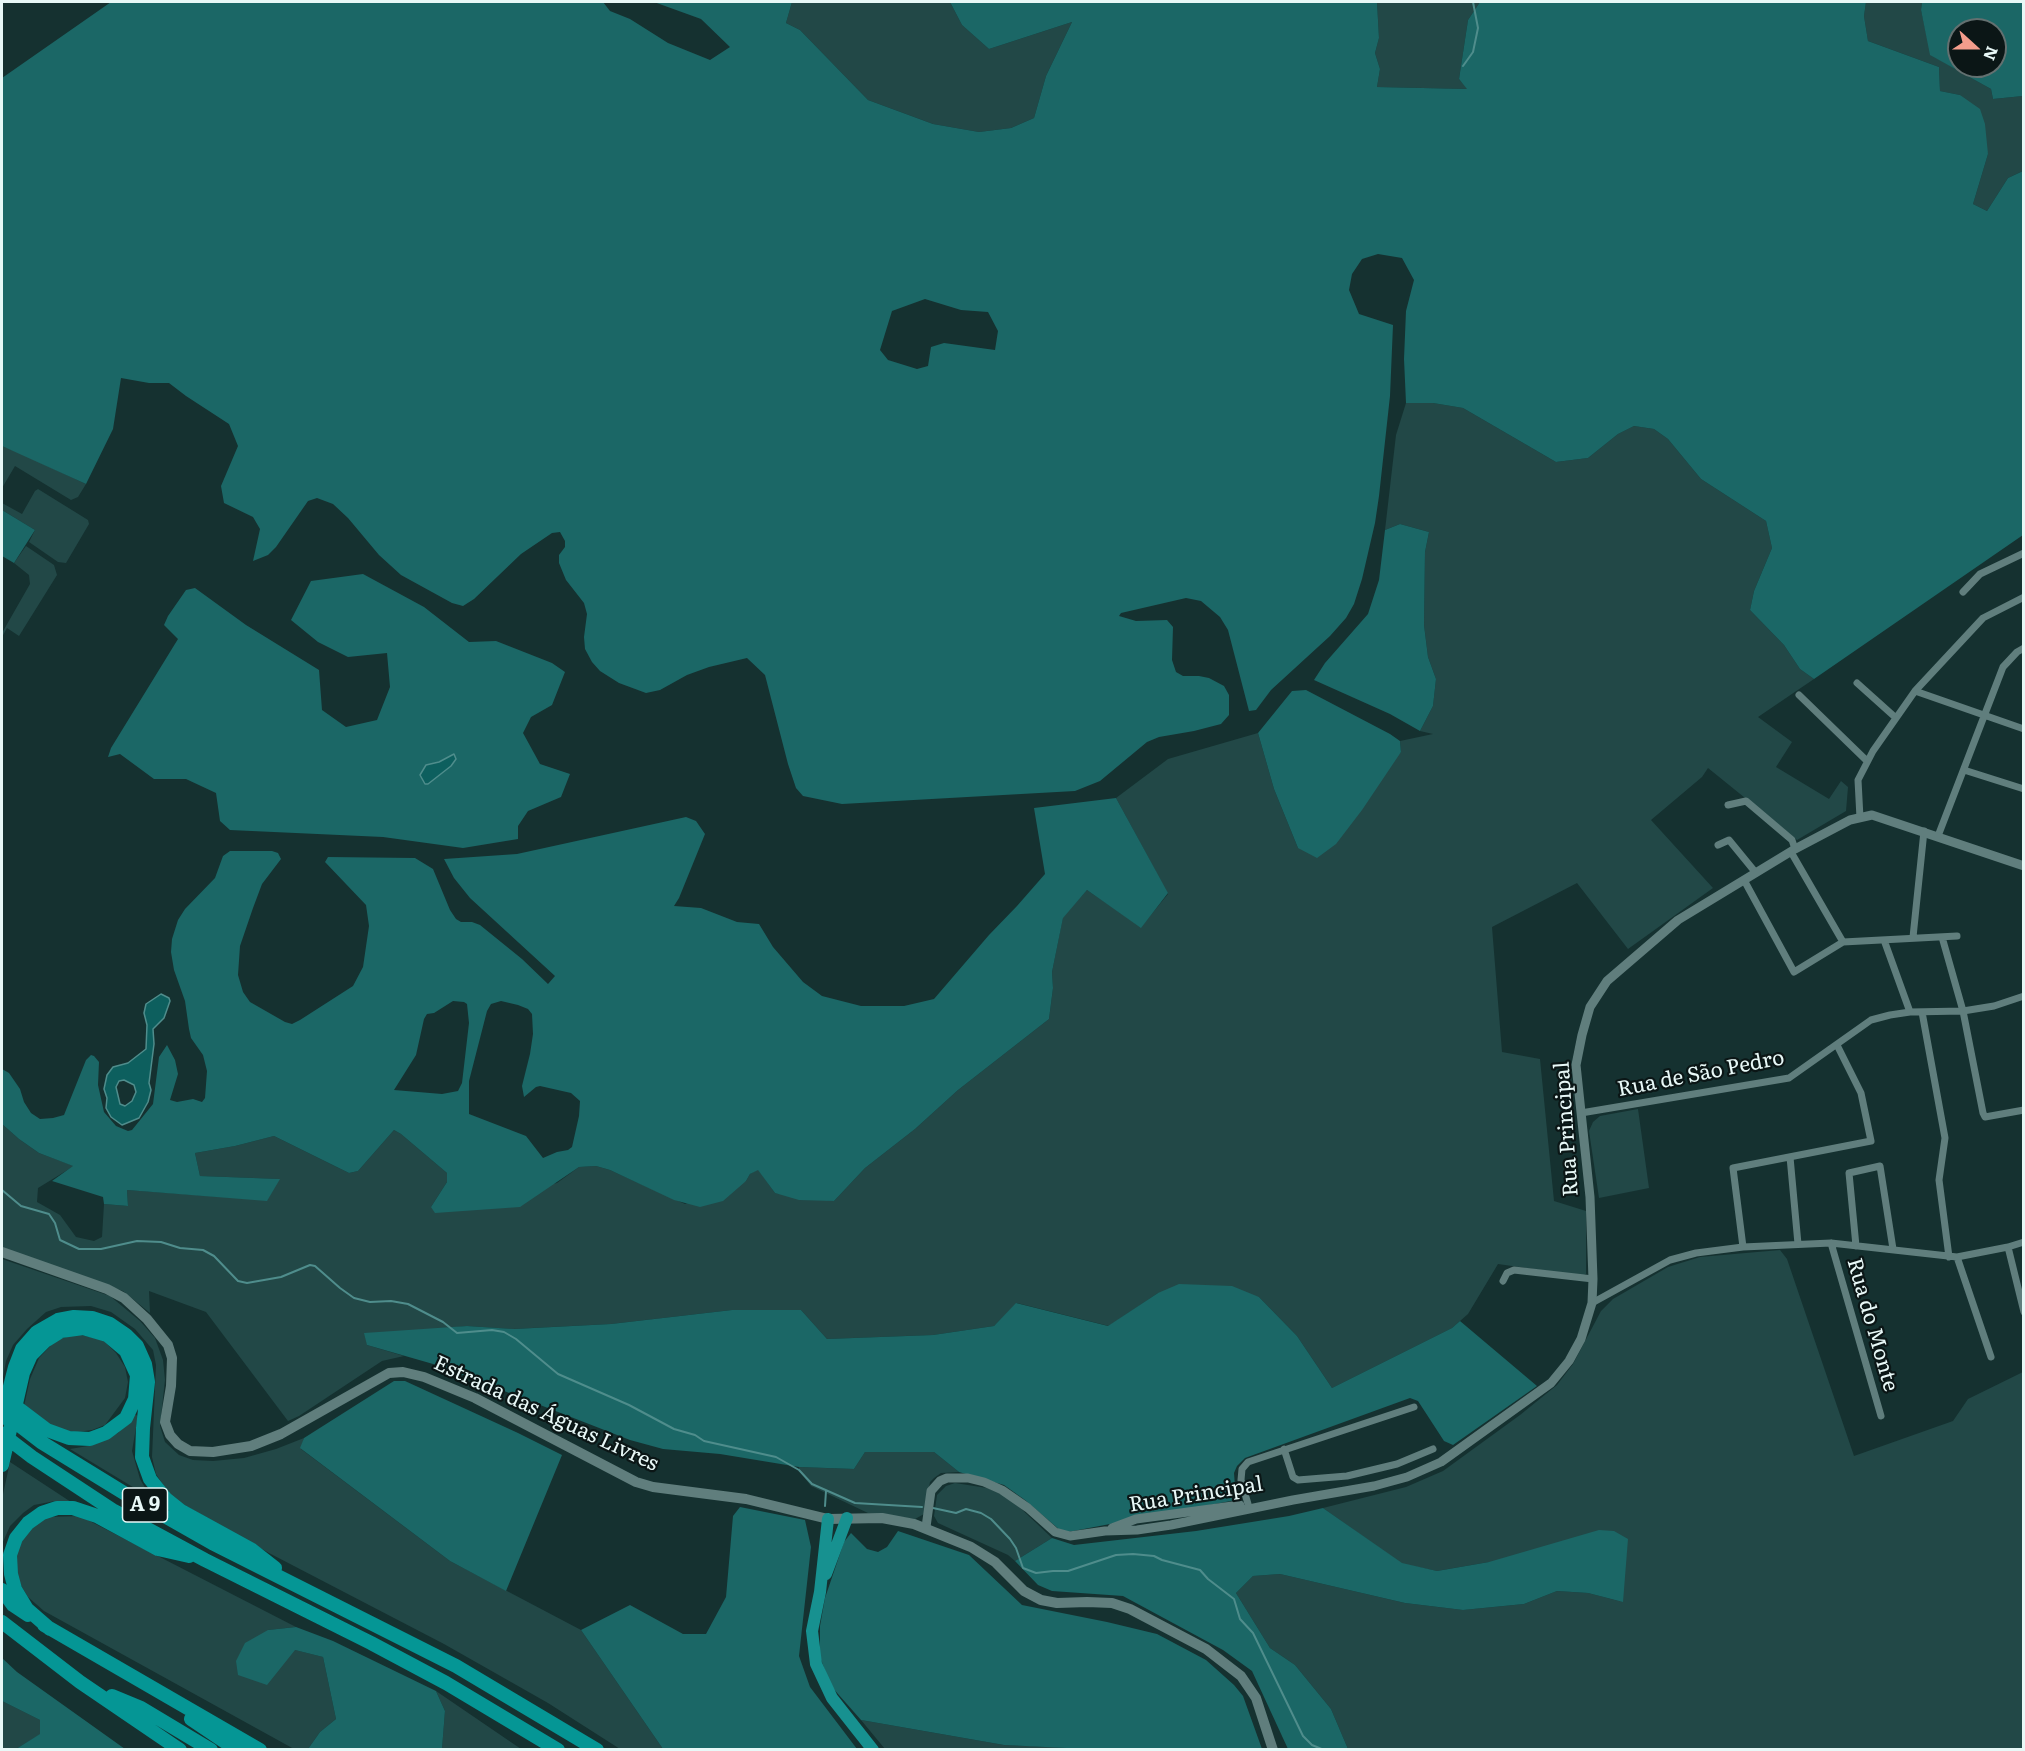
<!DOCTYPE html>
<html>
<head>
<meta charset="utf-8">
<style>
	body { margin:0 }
	#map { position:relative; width:2025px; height:1751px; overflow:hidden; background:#153130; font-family:Literata,serif }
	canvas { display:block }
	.frame { position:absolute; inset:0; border:3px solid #e8f8f7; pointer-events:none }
	.north { position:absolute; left:1947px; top:18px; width:60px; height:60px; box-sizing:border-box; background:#0b1616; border:2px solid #637070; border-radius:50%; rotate:111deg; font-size:16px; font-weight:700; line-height:24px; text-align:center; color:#e8f8f7 }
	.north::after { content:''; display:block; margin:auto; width:21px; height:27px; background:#f49d8c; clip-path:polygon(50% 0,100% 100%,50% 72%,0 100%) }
</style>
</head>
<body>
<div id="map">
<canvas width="2025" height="1751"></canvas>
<div class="frame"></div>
<div class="north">N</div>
</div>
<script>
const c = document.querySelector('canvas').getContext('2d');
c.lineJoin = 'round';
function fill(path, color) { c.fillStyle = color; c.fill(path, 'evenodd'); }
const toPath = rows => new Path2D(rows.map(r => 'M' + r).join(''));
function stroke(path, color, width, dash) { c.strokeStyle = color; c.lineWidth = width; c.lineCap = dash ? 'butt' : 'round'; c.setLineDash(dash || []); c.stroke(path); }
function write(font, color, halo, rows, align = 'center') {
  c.font = font + ' Literata,serif'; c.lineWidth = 4.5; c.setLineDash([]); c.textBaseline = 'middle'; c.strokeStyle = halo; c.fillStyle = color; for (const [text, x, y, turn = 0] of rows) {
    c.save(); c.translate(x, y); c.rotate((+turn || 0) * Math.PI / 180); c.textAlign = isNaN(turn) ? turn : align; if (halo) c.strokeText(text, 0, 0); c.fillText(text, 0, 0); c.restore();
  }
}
fill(toPath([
	[792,2,950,2,962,25,989,49,1072,22,1046,76,1034,118,1011,128,979,132,933,124,868,100,800,30,786,23],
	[1377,2,1480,2,1468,20,1459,79,1468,89,1377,87,1380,69,1375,53,1379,38],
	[1866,2,1922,2,1921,10,1931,55,1991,89,1993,99,2023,96,2023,171,2008,178,1987,211,1973,204,1988,154,1960,95,1940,91,1939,67,1868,41,1864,16],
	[1406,403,1433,403,1463,408,1556,462,1588,458,1618,434,1634,426,1654,429,1668,439,1701,479,1766,521,1772,548,1754,591,1750,610,1784,645,1800,669,1814,679,1758,717,1792,742,1776,767,1829,799,1841,781,1848,787,1846,811,1797,840,1708,768,1702,777,1651,820,1713,888,1628,949,1577,883,1492,927,1502,1052,1540,1059,1554,1201,1586,1211,1586,1274,1582,1276,1498,1264,1468,1314,1452,1328,1332,1388,1297,1336,1259,1297,1158,1293,1109,1326,1017,1303,994,1326,933,1335,827,1339,801,1310,732,1310,611,1324,513,1329,467,1326,405,1332,367,1345,404,1356,382,1361,299,1416,288,1421,206,1312,149,1291,150,1313,123,1291,2,1251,2,1124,19,1139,39,1153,74,1166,38,1188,37,1202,60,1215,76,1237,94,1241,102,1237,104,1204,128,1206,127,1190,267,1200,279,1179,200,1176,195,1153,235,1146,274,1136,349,1173,358,1171,394,1130,401,1134,447,1173,447,1182,431,1207,557,1183,579,1167,596,1166,610,1170,685,1204,746,1181,750,1174,758,1169,775,1193,834,1201,865,1168,915,1129,958,1090,1049,1019,1053,988,1052,972,1063,917,1087,890,1141,927,1168,894,1116,798,1168,759,1258,733,1274,789,1298,848,1401,752,1400,741,1433,734,1420,731,1433,706,1436,679,1428,657,1424,625,1425,552,1429,532,1400,524,1385,530,1396,435],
	[2,446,20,453,86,484,78,497,71,500,15,466,2,488],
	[38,489,88,520,89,524,66,563,58,562,29,542,35,530,2,510,2,503,22,514,35,491],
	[26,546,54,565,57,575,19,636,7,628,2,637,2,633,30,584,29,575,14,563],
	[1638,1109,1649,1188,1599,1198,1589,1131,1593,1122,1600,1116],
	[1780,1250,1787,1259,1854,1456,1953,1421,1968,1399,2023,1372,2023,1749,1348,1749,1331,1709,1295,1665,1270,1648,1236,1593,1253,1576,1280,1574,1405,1603,1463,1610,1524,1604,1557,1591,1588,1593,1623,1602,1489,1562,1437,1571,1402,1564,1323,1508,1406,1487,1443,1471,1520,1415,1557,1385,1573,1364,1601,1311,1613,1299,1668,1267,1700,1257],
	[2,1259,110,1296,140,1321,155,1338,163,1360,165,1380,160,1426,165,1442,179,1455,193,1460,213,1461,244,1458,276,1449,304,1438,301,1449,450,1561,581,1630,663,1749,620,1749,548,1703,444,1644,269,1553,172,1498,156,1474,152,1457,156,1365,153,1350,135,1329,111,1312,91,1306,61,1307,46,1312,27,1329,13,1345,6,1361,2,1382],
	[77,1334,103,1340,116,1353,125,1367,128,1382,125,1398,105,1425,92,1430,78,1432,60,1431,24,1406,30,1379,39,1358,56,1340],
	[134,1414,138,1416,132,1451,140,1479,151,1498,70,1449,88,1446,118,1433],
	[865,1452,934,1452,959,1472,941,1473,934,1478,930,1482,924,1514,915,1519,868,1513,811,1486,799,1471,799,1467,854,1469],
	[10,1462,71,1502,55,1501,34,1505,23,1513,10,1526,2,1544,2,1499],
	[955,1483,987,1488,1003,1495,1013,1501,1052,1538,1015,1561,1008,1555,938,1523,934,1516,937,1495,946,1486],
	[80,1516,296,1627,268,1630,295,1650,323,1657,336,1719,320,1732,308,1749,294,1749,44,1611,28,1597,19,1582,16,1569,17,1551,24,1536,33,1526,48,1517],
	[436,1691,521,1749,442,1749,445,1711],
	[2,1701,40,1720,41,1734,16,1749,2,1749],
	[861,1720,1004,1745,1107,1749,885,1749]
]), '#224847');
fill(toPath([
	[111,2,603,2,610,11,630,19,668,43,710,60,730,47,701,19,654,2,792,2,786,23,800,30,868,100,933,124,979,132,1011,128,1034,118,1046,76,1072,22,989,49,962,25,950,2,1377,2,1379,38,1375,53,1380,69,1377,87,1467,89,1459,79,1468,20,1480,2,1866,2,1864,16,1868,41,1939,67,1940,91,1960,95,1980,109,1985,124,1988,154,1973,204,1987,211,2008,178,2023,171,2023,535,1814,679,1800,669,1784,645,1750,610,1754,591,1772,548,1766,521,1701,479,1668,439,1654,429,1634,426,1618,434,1588,458,1556,462,1463,408,1433,403,1406,403,1404,359,1406,311,1414,280,1402,258,1378,254,1362,259,1352,274,1349,290,1359,314,1393,325,1390,396,1379,496,1375,523,1362,579,1354,604,1346,618,1330,636,1271,690,1256,710,1249,711,1228,630,1220,617,1201,601,1186,598,1121,613,1119,616,1136,621,1167,620,1173,627,1172,660,1176,672,1183,676,1199,676,1209,678,1224,686,1229,695,1229,715,1221,724,1194,731,1159,737,1147,742,1100,781,1075,791,842,804,803,796,796,788,788,764,765,675,747,658,709,667,687,675,660,690,646,693,619,683,600,671,592,662,585,649,584,637,587,614,584,603,566,580,559,563,559,555,565,547,565,541,560,532,552,533,521,554,474,599,463,606,452,603,401,575,379,555,348,518,333,504,317,498,308,501,276,547,268,555,253,561,260,529,253,517,224,503,221,486,238,446,229,424,186,396,169,383,149,383,121,378,113,429,86,484,2,446,2,78],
	[925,299,961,310,988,312,998,331,995,350,944,343,931,347,928,366,917,369,888,360,880,350,892,311],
	[1922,2,2023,2,2023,96,1993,99,1991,89,1930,55,1921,10],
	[1959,30,1995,30,1995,66,1959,66],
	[2,510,35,530,14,563,2,556],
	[1400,524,1429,532,1425,552,1424,625,1428,657,1436,679,1433,706,1420,731,1390,714,1314,680,1325,663,1368,614,1379,580,1385,530],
	[363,574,424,607,469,642,496,641,552,663,565,672,552,705,531,717,523,733,540,764,570,774,561,797,528,811,518,826,518,839,463,848,383,837,230,830,220,821,216,793,186,779,154,779,120,754,108,757,111,748,178,639,164,625,168,616,186,590,195,588,246,625,319,670,322,710,346,727,377,720,390,687,387,653,348,657,318,642,291,620,311,581],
	[1306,690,1390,734,1400,741,1401,752,1362,810,1336,844,1317,858,1298,848,1274,789,1258,733,1292,691],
	[1116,798,1168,893,1141,928,1087,890,1063,918,1052,972,1053,988,1049,1019,958,1090,915,1129,865,1168,834,1201,799,1200,775,1193,758,1170,750,1174,746,1181,723,1201,700,1207,674,1200,610,1170,596,1166,579,1167,520,1207,435,1213,431,1207,447,1182,447,1173,401,1134,394,1130,358,1171,349,1173,274,1136,235,1146,195,1153,200,1176,280,1179,267,1201,127,1190,128,1206,104,1204,103,1197,52,1181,73,1166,39,1153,19,1139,2,1124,2,1069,9,1073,20,1089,24,1102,31,1113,40,1119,53,1118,64,1115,86,1060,91,1055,94,1056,99,1062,98,1085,104,1112,116,1126,128,1131,132,1130,153,1104,159,1057,167,1045,175,1060,178,1074,170,1100,177,1102,193,1099,202,1102,205,1098,207,1071,203,1055,191,1038,189,1029,185,1001,174,970,171,952,172,939,178,920,185,909,215,878,223,856,230,851,272,851,278,853,281,859,262,884,253,908,240,946,238,975,243,992,250,1002,285,1022,292,1024,300,1020,353,986,363,967,369,926,366,905,325,862,328,857,415,858,433,869,450,910,456,919,461,922,472,922,480,925,522,959,548,984,555,976,470,898,454,878,444,859,517,854,686,817,696,821,705,834,679,898,674,906,701,908,737,922,759,924,773,947,803,982,822,996,861,1006,904,1006,934,999,989,935,1017,906,1045,874,1034,808],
	[453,1001,464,1002,467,1004,469,1023,462,1083,458,1091,442,1094,394,1090,416,1055,424,1019,427,1014,434,1013],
	[501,1001,518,1005,528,1009,532,1014,533,1034,530,1054,522,1086,524,1097,536,1087,540,1086,571,1093,580,1101,579,1116,572,1147,568,1150,557,1152,543,1158,526,1136,469,1114,469,1081,487,1011,491,1004],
	[1179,1284,1232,1286,1259,1297,1297,1336,1332,1388,1452,1328,1460,1321,1537,1386,1453,1445,1444,1441,1418,1401,1410,1398,1245,1458,1237,1466,1234,1473,1236,1500,1068,1532,1061,1531,1025,1500,1004,1485,959,1472,934,1452,865,1452,854,1469,799,1467,720,1454,663,1449,630,1440,440,1366,367,1345,364,1333,467,1326,514,1329,611,1324,732,1310,801,1310,827,1339,933,1335,994,1326,1016,1303,1108,1326,1158,1293],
	[394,1381,405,1381,518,1433,562,1455,506,1591,450,1561,300,1448,304,1438],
	[740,1507,805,1520,811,1547,799,1656,810,1687,857,1749,663,1749,581,1630,630,1605,683,1634,706,1634,726,1597,733,1516],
	[1323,1508,1402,1563,1437,1571,1489,1562,1599,1530,1614,1531,1628,1539,1623,1602,1588,1593,1557,1591,1524,1604,1463,1610,1405,1603,1280,1574,1253,1576,1236,1593,1270,1648,1295,1665,1331,1709,1348,1749,1288,1749,1252,1671,1223,1650,1123,1596,1052,1591,1038,1585,1015,1561,1052,1538,1074,1545,1196,1531,1289,1516],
	[898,1531,969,1555,1022,1605,1107,1622,1157,1634,1206,1660,1234,1685,1243,1696,1262,1749,1107,1750,1004,1745,861,1720,831,1686,820,1657,820,1626,825,1598,844,1542,851,1533,867,1549,878,1552,887,1547],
	[296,1627,333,1641,436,1691,445,1711,442,1749,308,1749,320,1732,336,1719,323,1657,295,1650,267,1685,238,1675,236,1661,245,1643,268,1630],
	[2,1658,17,1672,125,1749,16,1749,40,1734,40,1720,2,1701]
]), '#1b6766');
const water = toPath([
	[454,754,456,759,451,766,428,784,425,784,420,775,426,765,439,762,454,754],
	[161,994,169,998,170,1001,164,1018,153,1029,154,1044,149,1083,151,1090,148,1102,139,1118,122,1125,111,1117,106,1108,107,1098,104,1089,107,1075,113,1067,128,1063,146,1049,147,1025,144,1013,146,1004,161,994],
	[124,1080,134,1085,136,1092,132,1101,125,1106,120,1104,116,1087,119,1081,124,1080]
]);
fill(water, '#0d5f5e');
stroke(water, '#4f8d8c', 1.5);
stroke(toPath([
	[1463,66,1473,52,1478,28,1473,2],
	[2,1190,21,1206,49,1214,55,1223,60,1240,79,1249,101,1249,137,1241,161,1242,180,1248,203,1250,214,1256,238,1281,247,1283,281,1277,310,1265,315,1266,340,1288,354,1298,370,1302,391,1301,408,1304,443,1322,457,1333,492,1330,504,1332,516,1339,558,1374,629,1405,674,1429,695,1435,704,1441,776,1457,799,1470,812,1484,855,1503,922,1507],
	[825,1506,826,1491],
	[933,1508,956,1513,966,1509,981,1513,991,1519,1010,1539,1016,1548,1023,1568,1036,1573,1053,1571,1068,1571,1116,1555,1133,1554,1154,1556,1162,1560,1200,1570,1208,1579,1234,1599,1240,1619,1253,1633,1303,1736,1312,1745,1324,1750]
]), '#4f8d8c', 2);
stroke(toPath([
	[1963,592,1980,574,2024,553],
	[1857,683,1896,718],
	[1915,691,2024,729],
	[1799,695,1867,761],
	[1964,770,2024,789],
	[1728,805,1746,801,1792,840,1795,849],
	[1860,818,1858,780,1873,751,1915,691,1983,618,2024,597],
	[1938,836,2003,667,2017,652,2024,648],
	[1718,845,1729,840,1756,873],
	[1791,852,1843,942],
	[1744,880,1794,972,1843,942,1957,936],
	[1913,937,1924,831],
	[1942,937,1963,1011,1983,1113,1985,1117,2024,1110],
	[1884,940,1910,1012],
	[1922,1012,1945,1138,1939,1180,1949,1257],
	[1581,1113,1789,1078,1871,1020,1890,1015,1910,1012,1963,1011,1994,1006,2024,996],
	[1790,1157,1798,1244],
	[1831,1243,1881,1416],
	[1856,1246,1849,1173,1880,1166,1893,1249],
	[1743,1247,1733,1168,1871,1141,1861,1093,1837,1045],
	[2008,1247,2024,1312],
	[1957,1257,1991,1357],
	[1503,1281,1507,1273,1514,1270,1593,1279],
	[1592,1303,1670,1260,1696,1253,1743,1247,1831,1243,1957,1257,2008,1247,2024,1242],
	[1284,1449,1293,1477,1298,1480,1347,1476,1397,1464,1433,1449],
	[1248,1504,1241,1480,1242,1469,1248,1462,1414,1407]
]), '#607e7d', 7);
stroke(toPath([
	[926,1527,931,1491,940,1481,947,1478,968,1478,984,1482,1002,1490,1028,1508,1055,1532,1070,1536,1105,1531,1137,1530,1171,1525,1293,1500,1374,1486,1407,1477,1441,1462,1551,1383,1569,1361,1581,1339,1592,1303,1593,1279,1590,1197,1576,1065,1582,1035,1590,1007,1607,981,1678,920,1795,849,1850,820,1872,815,2024,866],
	[1112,1528,1136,1519,1240,1505]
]), '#607e7d', 9);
stroke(toPath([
	[2,1252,107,1289,124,1298,147,1319,168,1345,172,1358,171,1386,165,1422,170,1435,178,1444,190,1451,213,1452,251,1446,281,1434,389,1373,403,1372,424,1377,475,1398,636,1482,653,1487,746,1499,828,1519,882,1518,914,1524,971,1547,995,1562,1024,1591,1041,1600,1057,1603,1087,1602,1112,1603,1130,1609,1206,1649,1241,1676,1256,1698,1273,1750]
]), '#607e7d', 10);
stroke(toPath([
	[828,1519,820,1592,812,1631,816,1664,832,1698,873,1750],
	[826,1574,847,1518]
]), '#179190', 12);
stroke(toPath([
	[2,1396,47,1430,69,1438,90,1439,106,1433,126,1418,135,1399,137,1375,126,1351,107,1335,83,1328,61,1331,45,1341,31,1355,23,1373,2,1465],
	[2,1412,41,1442,124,1493,212,1543,456,1666,597,1750],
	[2,1418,15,1367,22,1349,37,1332,58,1320,74,1317,92,1318,110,1324,126,1335,137,1346,145,1364,148,1382,143,1428,142,1457,150,1479,166,1499,181,1511,252,1550,275,1568],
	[2,1434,32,1457,114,1511,205,1560,371,1643,446,1683,558,1750],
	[2,1590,13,1605,28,1615],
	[2,1622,80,1682,180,1750],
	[44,1625,260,1750],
	[50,1629,27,1609,15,1589,11,1574,10,1555,16,1538,28,1523,42,1513,57,1508,73,1508,97,1516,158,1549,189,1556],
	[112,1696,141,1708,211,1750],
	[191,1719,237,1750]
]), '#059695', 14);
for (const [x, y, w] of [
	[145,1505,45]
]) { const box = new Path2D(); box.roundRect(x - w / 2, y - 17, w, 34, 4.5); c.fillStyle = '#0b1616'; c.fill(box); stroke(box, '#e8f8f7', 1.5); }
write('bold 20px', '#e8f8f7', null, [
	["A 9",145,1505]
]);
write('21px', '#e8f8f7', '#0b1616', [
	["Rua de São Pedro",1701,1074,-11],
	["Rua Principal",1567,1129,-94],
	["Rua do Monte",1872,1325,74],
	["Estrada das Águas Livres",546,1414,25],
	["Rua Principal",1196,1495,-9]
]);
</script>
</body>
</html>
